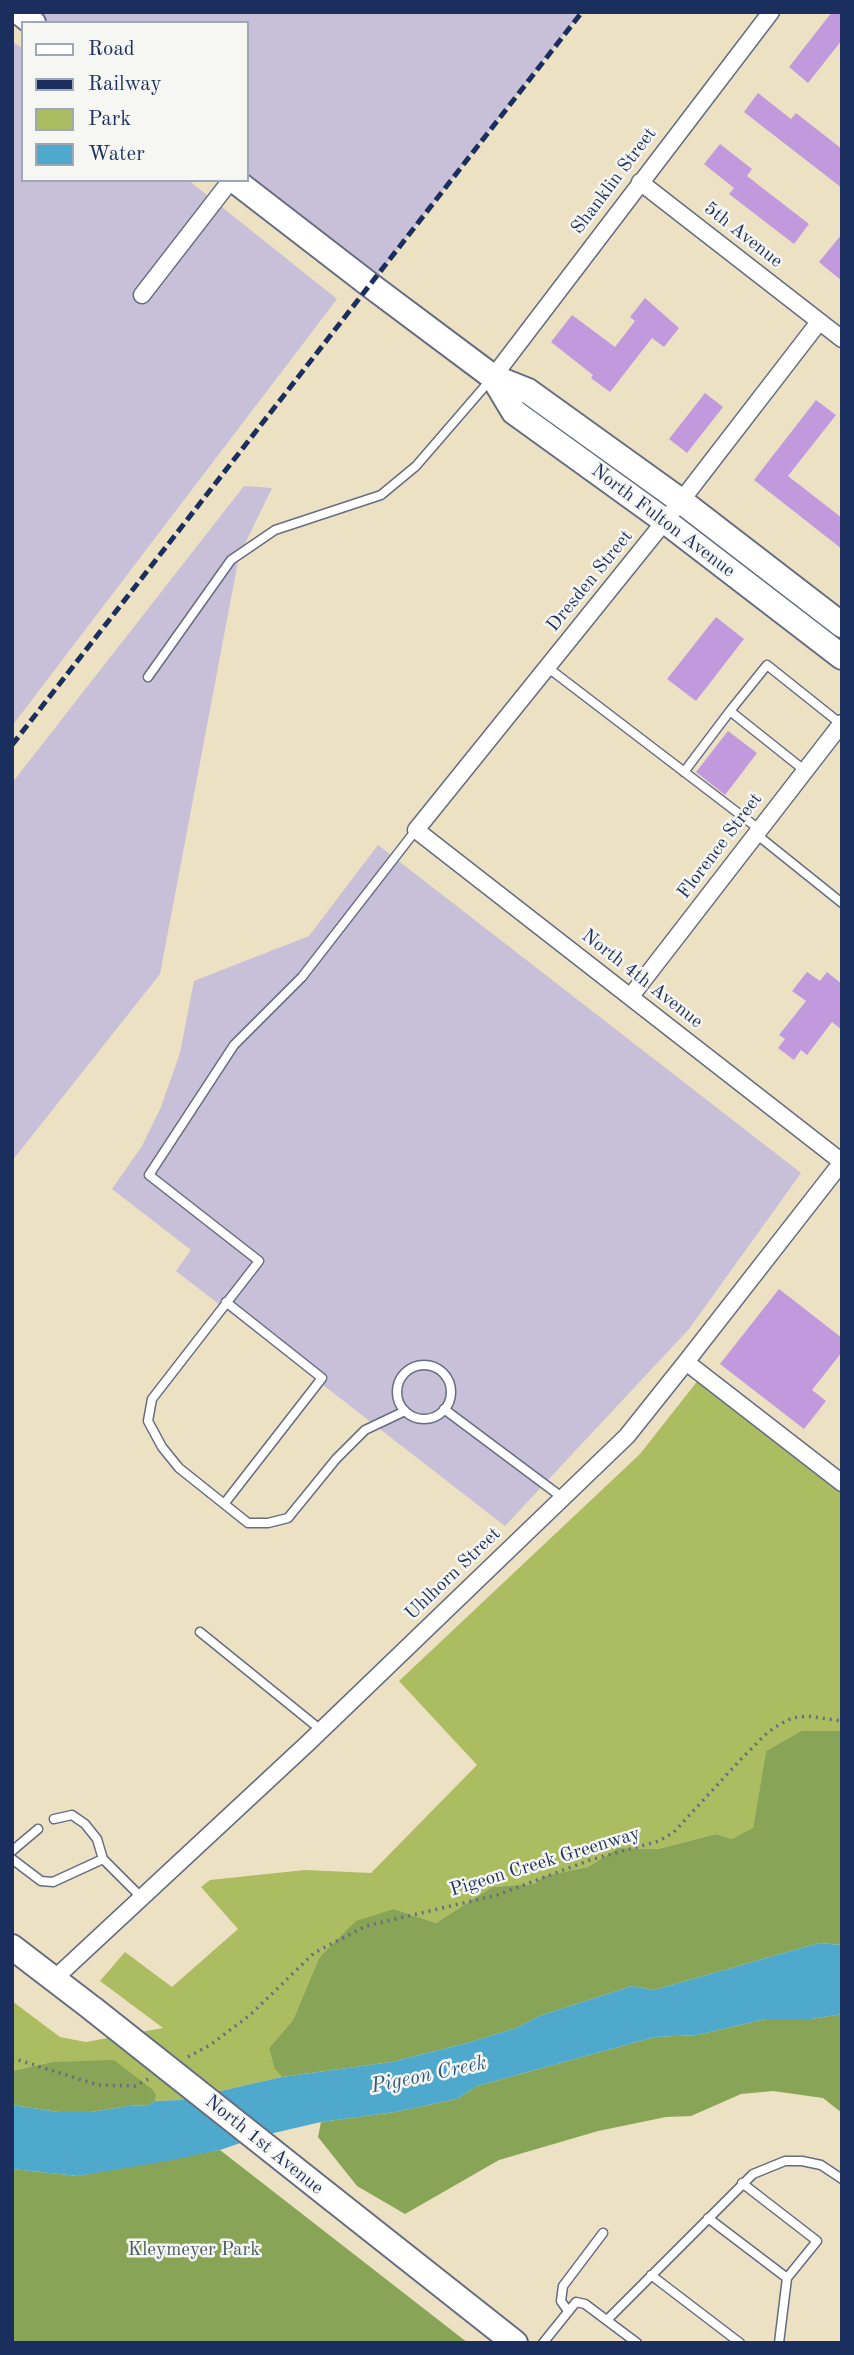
<!DOCTYPE html>
<html>
<head>
<meta charset="utf-8">
<style>
	body { margin:0 }
	#map { position:relative; width:854px; height:2355px; overflow:hidden; background:#ece1c3; font-family:"Old Standard TT",serif }
	canvas { display:block }
	.frame { position:absolute; inset:0; border:14px solid #1b2f5e; pointer-events:none }
	.legend { position:absolute; left:21px; top:21px; width:228px; height:161px; box-sizing:border-box; background:#f6f6f2; border:2px solid #9ea6b7; margin:0; padding:9px 12px; list-style:none; font-size:21px; color:#1b2f5e }
	.legend li { display:flex; align-items:center; gap:14px; height:35px }
	.legend b { width:35px; border:2px solid #9ea6b7 }
</style>
</head>
<body>
<div id="map">
<canvas width="854" height="2355"></canvas>
<div class="frame"></div>
<ul class="legend">
<li><b style="height:9px;background:#fff"></b>Road</li>
<li><b style="height:9px;background:#1b2f5e"></b>Railway</li>
<li><b style="height:19px;background:#abbd60"></b>Park</li>
<li><b style="height:19px;background:#4fa9cc"></b>Water</li>
</ul>
</div>
<script>
const c = document.querySelector('canvas').getContext('2d');
c.lineJoin = 'round';
function fill(path, color) { c.fillStyle = color; c.fill(path, 'evenodd'); }
const toPath = rows => new Path2D(rows.map(r => 'M' + r).join(''));
function stroke(path, color, width, dash) { c.strokeStyle = color; c.lineWidth = width; c.lineCap = dash ? 'butt' : 'round'; c.setLineDash(dash || []); c.stroke(path); }
function write(font, color, halo, rows, align = 'center') {
  c.font = font + ' "Old Standard TT",serif'; c.lineWidth = 5; c.setLineDash([]); c.textBaseline = 'middle'; c.strokeStyle = halo; c.fillStyle = color; for (const [text, x, y, turn = 0] of rows) {
    c.save(); c.translate(x, y); c.rotate((+turn || 0) * Math.PI / 180); c.textAlign = isNaN(turn) ? turn : align; if (halo) c.strokeText(text, 0, 0); c.fillText(text, 0, 0); c.restore();
  }
}
fill(toPath([
	[19,12,581,12,370,285,247,180,247,23,32,23],
	[12,41,23,49,23,180,188,180,337,299,12,726],
	[244,486,272,488,239,556,160,974,12,1161,12,783],
	[378,845,801,1173,689,1329,505,1526,176,1271,191,1250,112,1189,142,1146,161,1107,180,1053,194,981,309,936]
]), '#c8bfd8');
fill(toPath([
	[699,1379,842,1489,842,1731,801,1731,766,1751,753,1829,732,1839,716,1834,658,1849,618,1848,588,1867,544,1876,534,1884,492,1887,436,1923,394,1909,319,1958,293,2020,269,2048,274,2068,282,2077,181,2100,155,2101,156,2096,52,2062,12,2071,12,2001,60,2037,86,2042,163,2028,100,1981,125,1952,172,1987,238,1929,201,1887,210,1880,305,1870,371,1873,477,1765,399,1681,640,1454]
]), '#abbd60');
fill(toPath([
	[801,1731,842,1731,842,1945,819,1943,654,1990,632,1986,539,2016,516,2028,467,2043,391,2062,282,2077,274,2068,269,2048,293,2020,319,1958,356,1921,394,1909,436,1923,492,1887,534,1884,544,1876,588,1867,618,1848,658,1849,716,1834,732,1839,753,1828,766,1751],
	[842,2014,842,2113,823,2098,773,2091,741,2094,691,2116,666,2117,598,2131,499,2160,405,2214,357,2186,318,2137,321,2122,395,2112,457,2099,477,2086,655,2037,697,2035,766,2019,811,2019],
	[114,2060,153,2090,156,2096,155,2101,149,2105,128,2106,91,2112,59,2112,12,2105,12,2071,52,2062],
	[220,2150,468,2343,12,2343,12,2169,78,2176]
]), '#88a456');
fill(toPath([
	[819,1943,842,1945,842,2014,811,2019,766,2019,697,2035,655,2037,477,2086,457,2099,395,2112,321,2122,261,2136,220,2150,167,2161,78,2176,12,2169,12,2105,59,2112,91,2112,128,2106,149,2105,155,2101,181,2100,282,2077,391,2062,467,2043,516,2028,539,2016,632,1986,654,1990]
]), '#4fa9cc');
fill(toPath([
	[832,12,842,12,842,40,808,83,789,67],
	[758,93,791,119,796,113,842,149,842,188,744,112],
	[720,144,752,169,747,176,809,224,794,244,729,194,734,188,704,164],
	[842,234,842,281,819,262],
	[645,298,679,328,664,347,652,338,610,392,591,378,593,375,551,342,572,315,615,347,635,321,630,317],
	[705,393,723,407,687,453,669,439],
	[816,400,836,415,788,476,842,518,842,549,754,480],
	[716,617,744,639,696,701,667,679],
	[728,731,757,753,725,795,696,772],
	[807,972,820,981,827,972,842,984,842,1030,832,1022,807,1055,801,1050,794,1060,778,1048,785,1039,779,1035,806,1001,792,991],
	[779,1289,842,1338,842,1352,812,1390,826,1401,804,1429,720,1364]
]), '#c19ade');
const service = toPath([
	[547,667,759,829],
	[148,677,231,560,275,530,381,495,416,466,492,378],
	[804,770,730,711,767,665,841,724],
	[684,772,730,711],
	[756,834,842,903],
	'397 1392a27 27 0 1 1 54 0a27 27 0 1 1-54 0Z',
	[444,1409,563,1498],
	[405,1411,365,1430,336,1459,288,1518,268,1523,248,1523,179,1468,162,1447,148,1421,152,1399,259,1261,149,1175,234,1045,302,977,416,830],
	[224,1504,322,1378,226,1302],
	[200,1632,321,1730],
	[54,1819,72,1815,85,1824,97,1839,103,1859],
	[12,1851,38,1829],
	[12,1859,41,1881,53,1882,103,1859,141,1897],
	[708,2218,787,2278,817,2241,742,2183],
	[651,2275,740,2343],
	[568,2311,561,2301,563,2286,603,2233],
	[607,2320,753,2174,785,2161,802,2161,821,2165,842,2179],
	[543,2343,576,2302,585,2304,637,2343],
	[779,2343,787,2278]
]);
const minor = toPath([
	[640,182,842,339],
	[142,295,231,180],
	[493,377,771,12],
	[631,996,842,723],
	[686,1362,842,1483],
	[53,1980,308,1743,627,1436,686,1362,842,1162,416,830,681,501,819,322]
]);
const primary = toPath([
	[19,12,33,23],
	[234,180,370,285,493,377,528,391,681,501,842,625],
	[493,377,514,412,665,521,842,657],
	[12,1947,93,2009],
	[334,2200,515,2343]
]);
stroke(service, '#646d81', 11);
stroke(minor, '#646d81', 19);
stroke(primary, '#646d81', 28);
stroke(toPath([
	[188,2057,210,2045,250,2015,314,1953,366,1926,497,1895,590,1860,659,1841,674,1832,742,1758,767,1733,780,1724,792,1718,808,1716,842,1721],
	[12,2058,98,2085,135,2086,148,2079]
]), '#646d81', 3.5, [2, 5]);
stroke(service, '#fff', 8);
stroke(minor, '#fff', 16);
stroke(primary, '#fff', 24);
stroke(toPath([
	[12,745,582,12]
]), '#1b2f5e', 5, [10, 5]);
const primaryBridge = toPath([
	[93,2009,334,2200]
]);
stroke(primaryBridge, '#646d81', 28, []);
stroke(primaryBridge, '#fff', 24);
write('19px', '#1b2f5e', '#f6f6f2', [
	["Shanklin Street",614,181,-53],
	["5th Avenue",743,235,38],
	["North Fulton Avenue",663,521,37],
	["Dresden Street",590,581,-51],
	["Florence Street",720,846,-53],
	["North 4th Avenue",642,979,38],
	["Uhlhorn Street",453,1574,-44],
	["Pigeon Creek Greenway",545,1862,-17],
	["North 1st Avenue",264,2145,39]
]);
write('19px', '#465a5f', '#f6f6f2', [
	["Kleymeyer Park",194,2250]
]);
write('italic 21px', '#2d5a84', '#f6f6f2', [
	["Pigeon Creek",429,2075,-12]
]);
</script>
</body>
</html>
